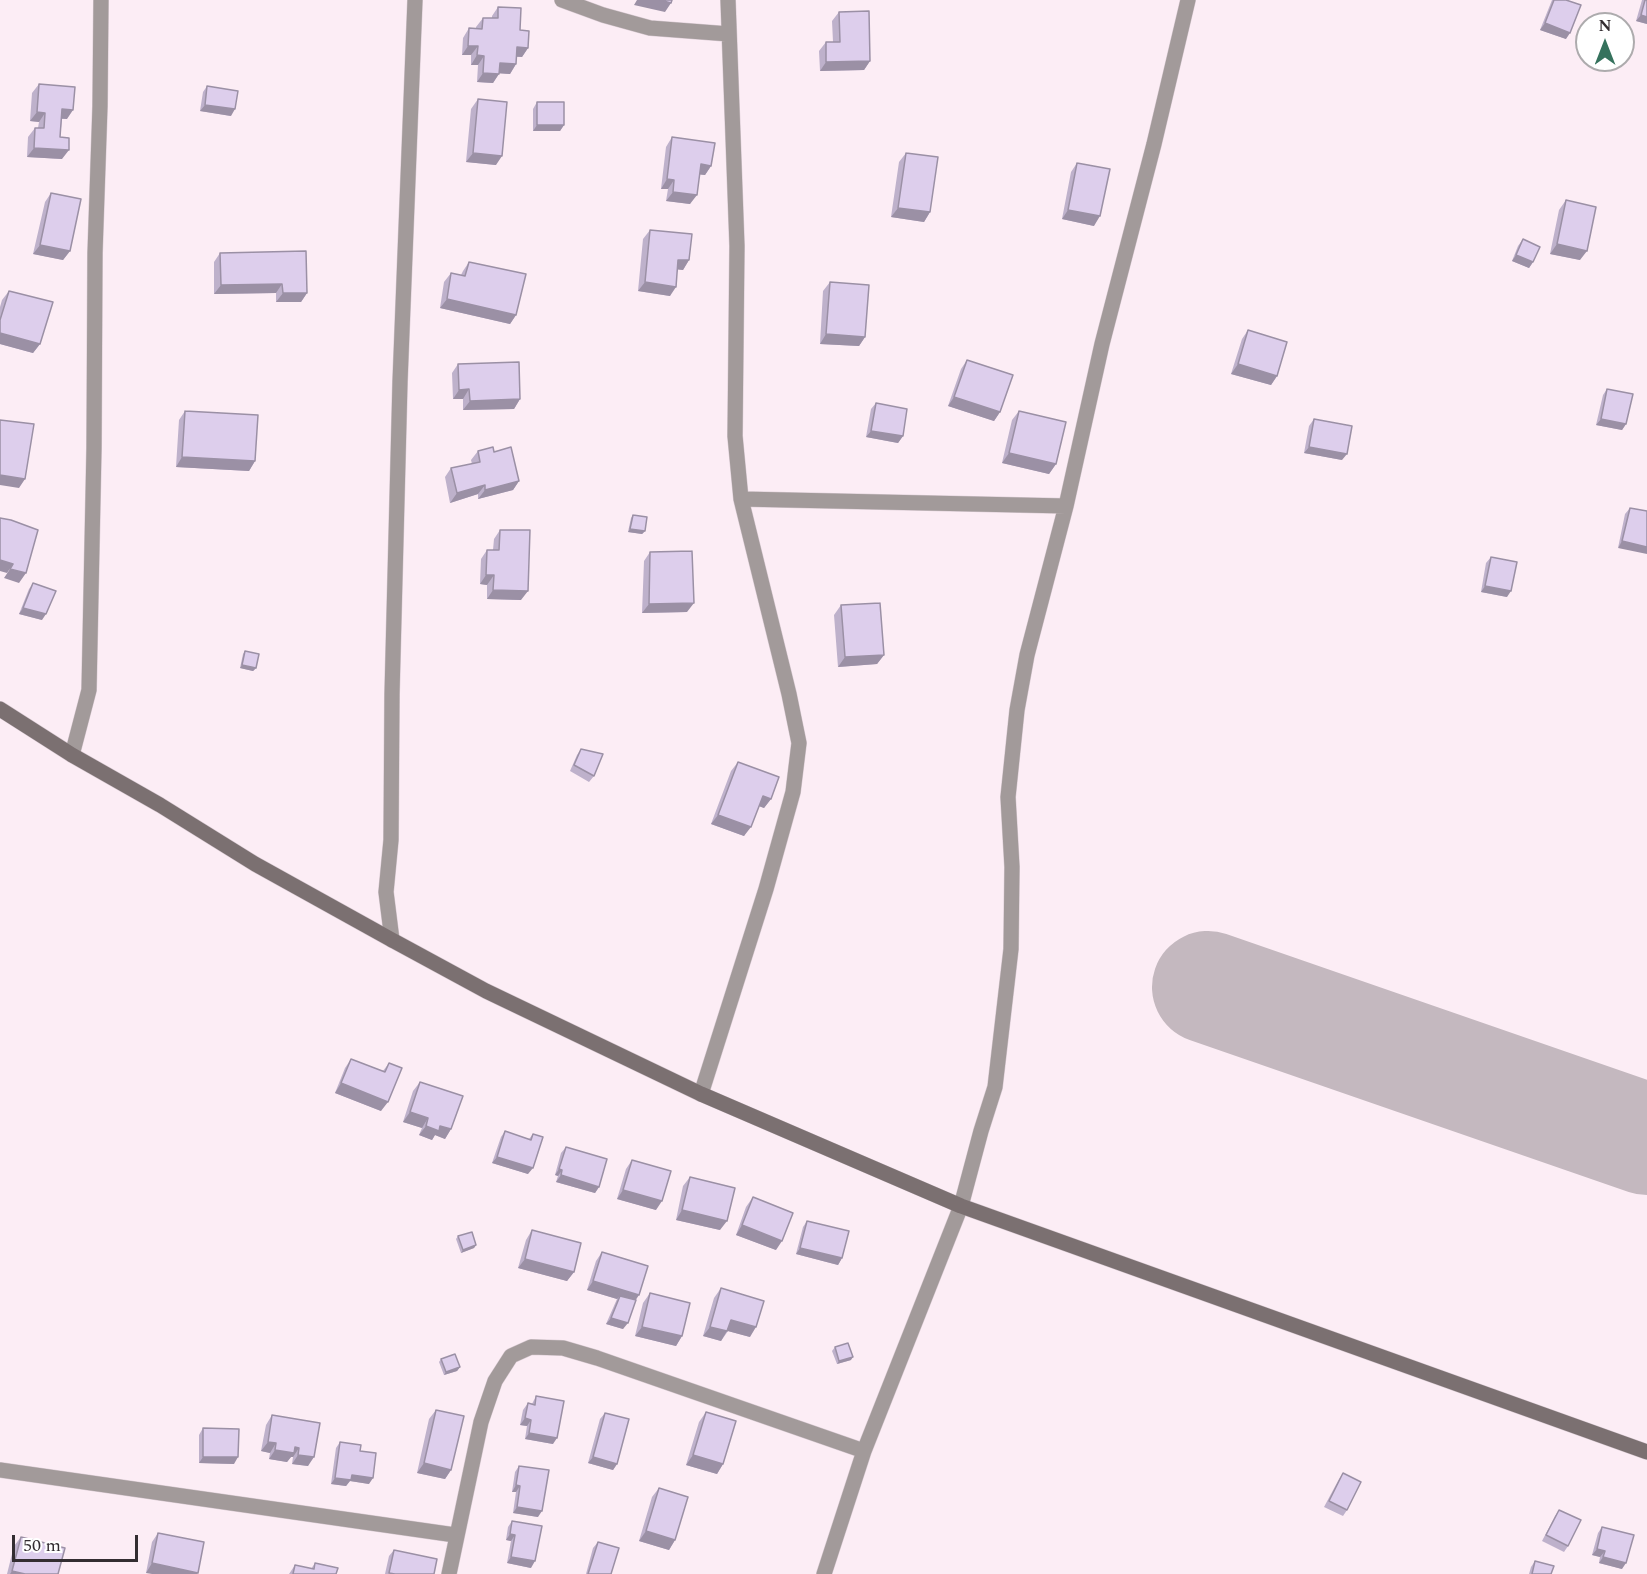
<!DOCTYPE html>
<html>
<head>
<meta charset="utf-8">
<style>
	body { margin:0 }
	#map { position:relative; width:1647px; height:1574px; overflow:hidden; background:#fcedf5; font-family:Spectral,serif }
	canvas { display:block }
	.north { position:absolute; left:1575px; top:12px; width:60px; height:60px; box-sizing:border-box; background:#fff; border:2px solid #adabad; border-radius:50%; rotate:0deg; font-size:16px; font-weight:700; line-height:24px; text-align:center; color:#332d31 }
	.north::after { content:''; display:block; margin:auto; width:21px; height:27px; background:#35725d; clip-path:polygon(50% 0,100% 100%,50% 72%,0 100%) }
	.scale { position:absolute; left:12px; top:1535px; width:126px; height:27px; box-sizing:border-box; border:3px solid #332d31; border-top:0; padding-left:8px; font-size:18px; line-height:21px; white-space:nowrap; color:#332d31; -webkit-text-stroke:4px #fff; paint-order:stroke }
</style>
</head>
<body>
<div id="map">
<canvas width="1647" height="1574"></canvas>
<div class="north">N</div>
<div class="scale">50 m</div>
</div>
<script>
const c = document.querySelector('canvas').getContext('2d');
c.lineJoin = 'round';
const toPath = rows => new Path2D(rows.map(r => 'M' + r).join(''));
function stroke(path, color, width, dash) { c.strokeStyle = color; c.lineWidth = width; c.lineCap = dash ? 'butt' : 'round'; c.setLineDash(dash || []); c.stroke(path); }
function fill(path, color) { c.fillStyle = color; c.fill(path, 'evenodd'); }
stroke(toPath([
	[1208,987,1647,1139]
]), '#c4b8bf', 112);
const minor = toPath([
	[562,0,603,15,650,28,729,34],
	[741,499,1066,506],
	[72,755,89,690,94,448,95,253,100,106,101,0],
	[392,940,386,892,391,840,392,694,400,382,415,0],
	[701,1094,766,889,793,792,799,743,789,694,741,499,735,436,737,246,728,0],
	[0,1470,455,1535],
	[449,1574,481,1422,495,1381,511,1356,531,1347,563,1348,597,1358,864,1451],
	[824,1574,864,1451,961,1206,981,1131,995,1087,1011,949,1012,867,1008,797,1017,710,1027,655,1066,506,1102,344,1154,144,1188,0]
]);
const secondary = toPath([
	[0,709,72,755,160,805,255,864,392,940,486,991,701,1094,961,1206,1647,1452]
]);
stroke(minor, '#d8cad2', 16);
stroke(secondary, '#d8cad2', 16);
stroke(minor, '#a29a9a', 15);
stroke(secondary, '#7b7071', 15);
fill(toPath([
	[1552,0,1566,0,1566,39,1540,30],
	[1642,0,1647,0,1647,24,1636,21],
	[498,7,520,30,528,48,522,57,516,57,516,64,510,74,499,73,493,83,477,82,478,65,471,65,471,55,462,55,463,38,469,28,476,29,476,27,483,18,492,18,492,16],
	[839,12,870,61,864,70,820,71,819,51,826,42,833,42,832,21],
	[39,84,67,119,62,119,60,137,62,159,27,157,28,137,35,128,38,128,39,122,30,121,32,93],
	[207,86,231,116,200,111,203,92],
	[478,99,496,165,466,162,471,109],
	[537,102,564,125,560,131,533,131,533,109],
	[672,137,711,166,705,175,699,174,690,204,666,201,668,189,661,189,666,147],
	[906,153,930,212,924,222,891,217,899,162],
	[1077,163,1094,226,1062,219,1071,172],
	[51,193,70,251,63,260,33,254,45,202],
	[1566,200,1580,260,1550,254,1559,210],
	[650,230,689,260,683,270,678,269,670,296,638,291,643,239],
	[1523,239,1533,262,1529,268,1512,261,1518,246],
	[220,253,307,293,301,302,276,302,276,293,214,294,214,262],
	[469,262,516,315,510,324,440,308,444,282,451,273,461,275,463,271],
	[830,282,865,337,859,346,820,344,823,291],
	[9,291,40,344,33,353,0,344,0,307,2,300],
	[1248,330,1277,376,1271,385,1231,374,1242,339],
	[967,360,1000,412,994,421,948,406,961,369],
	[458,364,520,399,514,409,463,410,463,399,453,399,452,373],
	[1607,389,1626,424,1622,430,1596,425,1603,395],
	[876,403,903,436,898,443,866,437,871,409],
	[185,411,255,461,249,471,176,467,179,420],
	[1019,411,1056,464,1049,474,1002,463,1012,420],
	[1314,419,1342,460,1304,453,1309,426],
	[478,451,494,452,519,481,513,490,478,499,478,494,450,503,445,477,451,468,472,464,471,460],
	[1630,508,1647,511,1618,548,1625,514],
	[633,515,645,531,642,534,628,532,631,518],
	[500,530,521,600,487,599,487,585,480,584,481,559,487,550,493,550,494,539],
	[650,552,687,612,642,613,644,561],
	[1491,557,1507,597,1481,592,1486,563],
	[33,583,42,620,19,614,29,589],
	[841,605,884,655,877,664,838,667,834,615],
	[245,651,256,668,253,671,240,668,243,654],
	[581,749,594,776,589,782,570,771,577,755],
	[738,762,771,799,764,808,759,806,744,836,711,824,731,771],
	[351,1059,383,1071,389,1063,381,1111,335,1093,345,1068],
	[420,1082,451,1129,445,1139,435,1135,432,1140,419,1135,422,1128,403,1122,413,1091],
	[505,1131,529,1139,533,1134,528,1174,492,1163,501,1137],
	[566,1147,599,1187,595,1193,556,1182,558,1176,555,1175,561,1153],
	[632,1160,656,1210,617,1199,626,1169],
	[690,1177,720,1230,676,1220,683,1186],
	[753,1197,776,1250,736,1235,746,1207],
	[807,1221,842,1258,838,1265,796,1254,803,1227],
	[532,1230,574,1272,567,1281,518,1268,526,1240],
	[458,1236,476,1245,474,1248,461,1253,456,1239],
	[602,1252,636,1299,623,1329,606,1324,617,1299,587,1290,596,1261],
	[721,1288,750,1337,728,1331,721,1341,703,1336,714,1298],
	[650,1293,682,1336,676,1346,635,1336,643,1303],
	[835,1347,851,1360,837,1364,832,1351],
	[441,1359,460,1367,457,1371,444,1375,439,1362],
	[536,1396,553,1444,525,1439,527,1426,520,1425,523,1410,528,1403,532,1404],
	[436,1410,451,1470,445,1479,417,1473,429,1419],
	[706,1412,723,1464,717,1474,686,1465,699,1422],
	[605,1413,617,1464,613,1470,588,1463,600,1419],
	[272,1415,320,1423,308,1466,292,1464,293,1457,291,1457,287,1462,269,1459,270,1453,261,1451,266,1425],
	[203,1428,234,1464,199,1463,199,1435],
	[340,1442,360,1451,369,1484,350,1481,346,1486,331,1484,336,1448],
	[519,1466,538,1517,513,1513,516,1492,512,1492,515,1472],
	[1343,1473,1347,1510,1343,1516,1324,1507,1339,1479],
	[659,1488,675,1540,669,1550,639,1541,652,1497],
	[1559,1510,1568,1546,1564,1552,1542,1541,1555,1516],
	[512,1521,531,1568,507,1563,511,1541,506,1540,508,1527],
	[1602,1527,1622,1569,1599,1563,1600,1557,1592,1555,1598,1533],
	[158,1533,198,1573,146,1573,152,1542],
	[21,1537,58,1574,7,1574,14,1546],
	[598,1542,611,1574,586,1574,593,1548],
	[394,1550,434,1574,385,1574,389,1556],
	[1535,1561,1551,1574,1529,1574,1531,1567],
	[315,1563,336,1574,289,1574,295,1565,311,1569]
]), '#beb1cb');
fill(toPath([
	[637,0,660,0,671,3,665,12,634,5],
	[1641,15,1647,17,1647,24,1636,21],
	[1545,23,1570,33,1566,39,1540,30],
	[468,46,478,46,471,55,462,55],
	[517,47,528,48,522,57,510,56],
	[477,55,484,56,478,65,471,65],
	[870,61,864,70,820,71,826,62],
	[500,63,516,64,510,74,493,73],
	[483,73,499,74,493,83,477,82],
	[205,105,235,109,231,116,200,111],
	[62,109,73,110,67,119,56,118],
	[37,112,45,113,39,122,30,121],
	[537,125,564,125,560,131,533,131],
	[34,148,69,150,62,159,27,157],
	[473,153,502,156,496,165,466,162],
	[701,164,711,166,705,175,694,174],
	[667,179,674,180,668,189,661,189],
	[673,192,697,195,690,204,666,201],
	[898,208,930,212,924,222,891,217],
	[1068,210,1100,216,1094,226,1062,219],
	[1557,244,1587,251,1580,260,1550,254],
	[40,245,70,251,63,260,33,254],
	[1516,255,1533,262,1529,268,1512,261],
	[678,260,689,260,683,270,672,269],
	[645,282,676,287,670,296,638,291],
	[282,284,276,293,214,294,221,285],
	[283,293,307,293,301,302,276,302],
	[447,299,516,315,510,324,440,308],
	[0,333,40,344,33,353,0,344],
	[826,334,865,337,859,346,820,344],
	[1238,364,1277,376,1271,385,1231,374],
	[469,389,463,399,453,399,459,390],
	[954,397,1000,412,994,421,948,406],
	[520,399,514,409,463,410,470,401],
	[1601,419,1626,424,1622,430,1596,425],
	[871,431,903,436,898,443,866,437],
	[1309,447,1347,454,1342,460,1304,453],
	[1009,453,1056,464,1049,474,1002,463],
	[182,457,255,461,249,471,176,467],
	[0,475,25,479,19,488,0,485],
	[519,481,513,490,478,499,485,490],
	[485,485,478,494,450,503,457,493],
	[630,529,645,531,642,534,628,532],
	[1622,541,1647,547,1647,554,1618,548],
	[0,560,13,564,7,573,0,571],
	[10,569,26,573,19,583,4,578],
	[486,575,494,575,487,585,480,584],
	[1485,586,1511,591,1507,597,1481,592],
	[493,590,528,591,521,600,487,599],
	[694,603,687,612,642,613,649,604],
	[23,608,46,614,42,620,19,614],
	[884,655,877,664,838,667,845,657],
	[242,665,256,668,253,671,240,668],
	[763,796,771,799,764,808,756,805],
	[718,815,751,827,744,836,711,824],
	[341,1083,388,1102,381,1111,335,1093],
	[410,1112,428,1118,422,1128,403,1122],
	[426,1126,440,1126,451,1129,445,1139,435,1135,432,1140,419,1135],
	[497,1157,533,1168,528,1174,492,1163],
	[559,1169,562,1170,558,1176,555,1175],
	[561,1175,599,1187,595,1193,556,1182],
	[623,1190,662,1201,656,1210,617,1199],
	[682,1210,727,1221,720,1230,676,1220],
	[742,1225,782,1241,776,1250,736,1235],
	[476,1245,474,1248,461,1253,463,1250],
	[800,1248,842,1258,838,1265,796,1254],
	[525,1259,574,1272,567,1281,518,1268],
	[593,1281,639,1295,633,1304,620,1296,617,1299,587,1290],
	[611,1318,628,1323,623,1329,606,1324],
	[731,1320,756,1327,750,1337,724,1330],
	[642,1327,682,1336,676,1346,635,1336],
	[710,1327,727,1331,721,1341,703,1336],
	[853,1357,851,1360,837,1364,839,1361],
	[460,1367,457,1371,444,1375,446,1372],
	[525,1418,531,1420,527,1426,520,1425],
	[529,1433,557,1438,553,1444,525,1439],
	[268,1442,276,1443,270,1453,261,1451],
	[295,1447,299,1448,293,1457,291,1457,287,1462,269,1459,275,1450],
	[298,1455,314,1457,308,1466,292,1464],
	[693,1455,723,1464,717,1474,686,1465],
	[203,1457,238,1457,234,1464,199,1463],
	[593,1457,617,1464,613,1470,588,1463],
	[424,1463,451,1470,445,1479,417,1473],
	[352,1475,373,1478,369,1484,350,1481,346,1486,331,1484,335,1478],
	[516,1485,520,1486,516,1492,512,1492],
	[517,1507,542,1511,538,1517,513,1513],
	[646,1531,675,1540,669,1550,639,1541],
	[510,1534,515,1535,511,1541,506,1540],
	[1597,1549,1605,1551,1600,1557,1592,1555],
	[511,1557,535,1561,531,1568,507,1563],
	[1603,1557,1626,1563,1622,1569,1599,1563],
	[152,1563,198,1573,197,1574,152,1574,146,1573],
	[12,1571,25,1574,10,1574]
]), '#9b90a5');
const building = toPath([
	[660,0,672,0,671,3,660,0],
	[1554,0,1566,0,1581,5,1570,33,1545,23,1554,0],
	[1645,0,1647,0,1647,17,1641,15,1645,0],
	[498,7,521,8,520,30,529,31,528,48,517,47,516,64,500,63,499,74,483,73,484,56,477,55,478,46,468,46,469,28,482,29,483,18,498,18,498,7],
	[869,11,870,61,826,62,826,42,840,42,839,12,869,11],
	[39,84,75,87,73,110,62,109,60,137,69,138,69,150,34,148,35,128,44,128,45,113,37,112,39,84],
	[207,86,238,91,235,109,205,105,207,86],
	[478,99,507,102,502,156,473,153,478,99],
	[537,102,564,102,564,125,537,125,537,102],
	[672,137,715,143,711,166,701,164,697,195,673,192,674,180,667,179,672,137],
	[906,153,938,157,930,212,898,208,906,153],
	[1077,163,1110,169,1100,216,1068,210,1077,163],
	[51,193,81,199,70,251,40,245,51,193],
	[1566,200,1596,207,1587,251,1557,244,1566,200],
	[650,230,692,234,689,260,678,260,676,287,645,282,650,230],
	[1523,239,1540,247,1533,262,1516,255,1523,239],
	[306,251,307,293,283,293,282,284,221,285,220,253,306,251],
	[469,262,526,274,516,315,447,299,451,273,465,276,469,262],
	[830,282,869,285,865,337,826,334,830,282],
	[9,291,53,302,40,344,0,333,0,320,9,291],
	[1248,330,1287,342,1277,376,1238,364,1248,330],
	[967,360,1013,375,1000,412,954,397,967,360],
	[519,362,520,399,470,401,469,389,459,390,458,364,519,362],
	[1607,389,1633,394,1626,424,1601,419,1607,389],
	[876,403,907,409,903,436,871,431,876,403],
	[185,411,258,415,255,461,182,457,185,411],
	[1019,411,1066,422,1056,464,1009,453,1019,411],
	[1314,419,1352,426,1347,454,1309,447,1314,419],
	[0,420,34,424,25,479,0,475,0,420],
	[493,447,494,452,511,447,519,481,485,490,485,485,457,493,451,468,480,462,478,451,493,447],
	[1630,508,1647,511,1647,547,1622,541,1630,508],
	[633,515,647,517,645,531,630,529,633,515],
	[0,518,11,520,38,530,26,573,10,569,13,564,0,560,0,518],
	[500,530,530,530,528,591,493,590,494,575,486,575,487,550,499,550,500,530],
	[692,551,694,603,649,604,650,552,692,551],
	[1491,557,1517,562,1511,591,1485,586,1491,557],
	[33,583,56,591,46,614,23,608,33,583],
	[880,603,884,655,845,657,841,605,880,603],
	[245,651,259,654,256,668,242,665,245,651],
	[581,749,603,754,594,776,574,765,581,749],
	[738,762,779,777,771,799,763,796,751,827,718,815,738,762],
	[351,1059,385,1072,389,1063,402,1068,388,1102,341,1083,351,1059],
	[420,1082,463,1096,451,1129,440,1126,439,1131,426,1126,428,1118,410,1112,420,1082],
	[505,1131,531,1140,533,1134,543,1137,533,1168,497,1157,505,1131],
	[566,1147,607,1159,599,1187,561,1175,562,1170,559,1169,566,1147],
	[632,1160,671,1171,662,1201,623,1190,632,1160],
	[690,1177,735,1188,727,1221,682,1210,690,1177],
	[753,1197,793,1213,782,1241,742,1225,753,1197],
	[807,1221,849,1231,842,1258,800,1248,807,1221],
	[532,1230,581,1243,574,1272,525,1259,532,1230],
	[472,1232,476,1245,463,1250,458,1236,472,1232],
	[602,1252,648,1266,639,1295,593,1281,602,1252],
	[721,1288,764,1301,756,1327,731,1320,727,1331,710,1327,721,1288],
	[650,1293,690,1303,682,1336,642,1327,650,1293],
	[620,1296,636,1300,628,1323,611,1318,620,1296],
	[848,1343,853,1357,839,1361,835,1347,848,1343],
	[455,1354,460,1367,446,1372,441,1359,455,1354],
	[536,1396,564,1401,557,1438,529,1433,531,1420,525,1418,528,1403,535,1405,536,1396],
	[436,1410,464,1416,451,1470,424,1463,436,1410],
	[706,1412,736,1421,723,1464,693,1455,706,1412],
	[605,1413,629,1419,617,1464,593,1457,605,1413],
	[272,1415,320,1423,314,1457,298,1455,299,1448,295,1447,294,1453,275,1450,276,1443,268,1442,272,1415],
	[203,1428,239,1429,238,1457,203,1457,203,1428],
	[340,1442,361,1445,360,1451,376,1453,373,1478,352,1475,351,1480,335,1478,340,1442],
	[519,1466,549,1470,542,1511,517,1507,520,1486,516,1485,519,1466],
	[1343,1473,1361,1482,1347,1510,1329,1501,1343,1473],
	[659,1488,688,1497,675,1540,646,1531,659,1488],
	[1559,1510,1581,1520,1568,1546,1546,1535,1559,1510],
	[512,1521,542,1526,535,1561,511,1557,515,1535,510,1534,512,1521],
	[1602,1527,1634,1535,1626,1563,1603,1557,1605,1551,1597,1549,1602,1527],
	[158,1533,204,1542,198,1573,152,1563,158,1533],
	[21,1537,65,1548,58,1574,25,1574,12,1571,21,1537],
	[598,1542,619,1548,611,1574,588,1574,598,1542],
	[394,1550,437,1559,434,1574,395,1574,389,1573,394,1550],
	[1535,1561,1554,1566,1551,1574,1532,1574,1535,1561],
	[315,1563,338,1568,336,1574,293,1574,295,1565,314,1569,315,1563]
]);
fill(building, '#ddceec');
stroke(building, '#9b90a5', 1.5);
</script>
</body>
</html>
